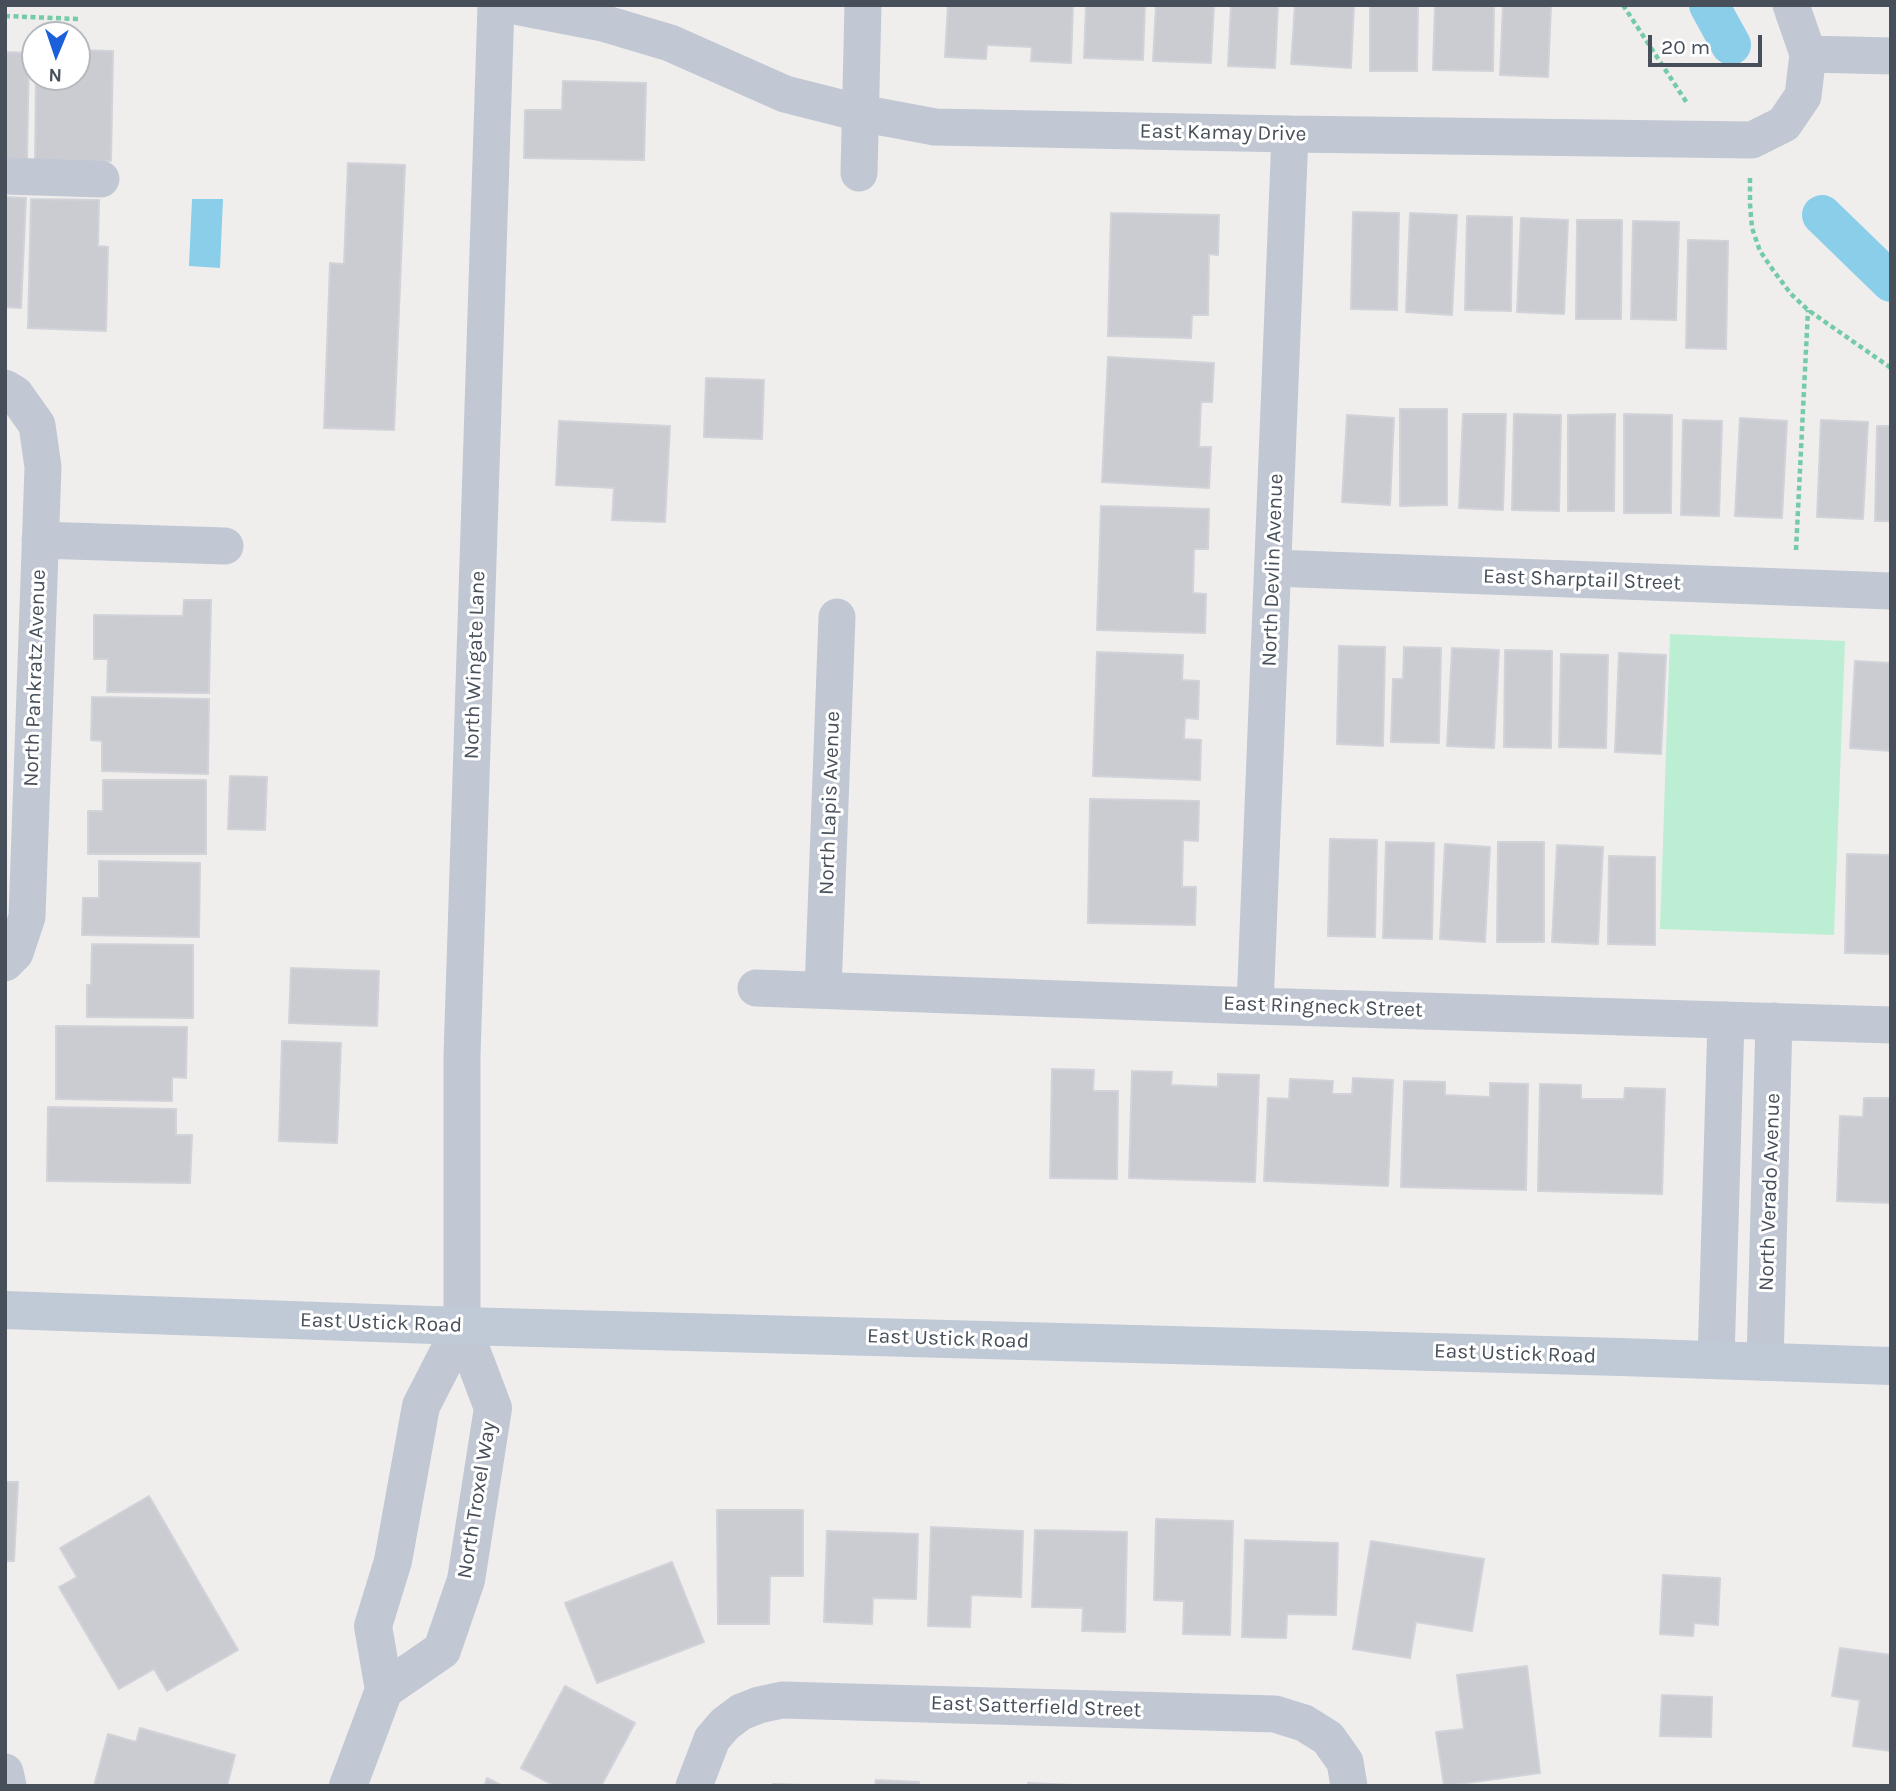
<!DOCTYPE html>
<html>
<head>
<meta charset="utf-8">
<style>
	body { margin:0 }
	#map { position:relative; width:1896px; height:1791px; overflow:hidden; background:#f0eeed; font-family:Karla,sans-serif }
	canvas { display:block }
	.frame { position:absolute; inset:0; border:7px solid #464f5a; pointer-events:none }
	.north { position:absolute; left:21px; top:21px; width:70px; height:70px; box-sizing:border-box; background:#fff; border:2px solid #b5b9bd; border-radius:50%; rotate:182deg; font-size:19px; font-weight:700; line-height:28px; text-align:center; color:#464f5a }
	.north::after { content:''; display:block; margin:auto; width:24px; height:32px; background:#1c5fdb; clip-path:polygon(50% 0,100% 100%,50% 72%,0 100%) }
	.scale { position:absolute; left:1648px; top:35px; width:114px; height:32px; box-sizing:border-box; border:4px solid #464f5a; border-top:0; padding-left:9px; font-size:21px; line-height:24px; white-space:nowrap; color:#464f5a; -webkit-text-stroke:5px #fff; paint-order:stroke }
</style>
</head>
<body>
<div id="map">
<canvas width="1896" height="1791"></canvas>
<div class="frame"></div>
<div class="north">N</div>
<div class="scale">20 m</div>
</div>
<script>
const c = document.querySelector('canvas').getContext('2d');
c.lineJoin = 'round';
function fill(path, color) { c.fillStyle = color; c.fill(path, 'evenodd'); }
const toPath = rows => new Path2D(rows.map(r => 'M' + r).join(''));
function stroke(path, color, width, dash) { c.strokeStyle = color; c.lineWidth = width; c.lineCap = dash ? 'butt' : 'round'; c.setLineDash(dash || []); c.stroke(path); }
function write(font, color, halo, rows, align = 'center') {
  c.font = font + ' Karla,sans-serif'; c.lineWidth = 6; c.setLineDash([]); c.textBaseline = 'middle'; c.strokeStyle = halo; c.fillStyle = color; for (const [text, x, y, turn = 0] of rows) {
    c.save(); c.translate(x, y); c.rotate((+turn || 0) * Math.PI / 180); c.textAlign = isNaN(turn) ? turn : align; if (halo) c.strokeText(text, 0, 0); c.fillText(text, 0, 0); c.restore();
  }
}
fill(toPath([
	[1670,634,1845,641,1834,935,1660,929]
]), '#bceed3');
fill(toPath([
	[192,199,223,199,220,268,189,266]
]), '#8aceea');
stroke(toPath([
	[1709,5,1731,45],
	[1822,215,1891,282]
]), '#8aceea', 40);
const building = toPath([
	[948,5,1073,5,1071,63,1031,61,1032,47,987,45,986,59,945,57,948,5],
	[1086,5,1145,5,1143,60,1084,58,1086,5],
	[1156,5,1214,5,1211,63,1153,61,1156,5],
	[1231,5,1278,5,1275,68,1228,66,1231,5],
	[1295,5,1354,5,1351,68,1291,64,1295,5],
	[1370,5,1418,5,1417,71,1370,71,1370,5],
	[1435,5,1494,5,1493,71,1433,70,1435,5],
	[1503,5,1551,5,1548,77,1500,75,1503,5],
	[77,50,113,51,111,161,35,160,36,77,77,77,77,50],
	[5,52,29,53,27,160,5,160,5,52],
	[563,81,646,83,644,160,524,158,525,110,562,110,563,81],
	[348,163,405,165,394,430,324,428,330,263,344,264,348,163],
	[5,197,26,198,21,308,5,307,5,197],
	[31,199,99,200,98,246,108,247,106,331,28,328,31,199],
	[1353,212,1399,213,1397,310,1351,309,1353,212],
	[1111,213,1219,215,1218,255,1209,254,1208,315,1192,315,1191,338,1108,336,1111,213],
	[1410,213,1457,215,1452,315,1406,312,1410,213],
	[1467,216,1512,217,1511,311,1465,310,1467,216],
	[1521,218,1568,220,1564,314,1517,312,1521,218],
	[1577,220,1622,220,1621,319,1576,319,1577,220],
	[1633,221,1679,222,1676,320,1631,319,1633,221],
	[1688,240,1728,241,1726,349,1686,348,1688,240],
	[1108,357,1214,363,1212,402,1201,402,1199,447,1211,447,1209,488,1102,482,1108,357],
	[706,378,764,380,762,439,704,437,706,378],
	[1400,409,1447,409,1447,505,1400,506,1400,409],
	[1463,414,1506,414,1503,510,1459,508,1463,414],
	[1514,414,1561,415,1559,511,1512,510,1514,414],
	[1615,414,1614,511,1568,511,1568,415,1615,414],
	[1624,414,1672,415,1671,513,1624,513,1624,414],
	[1347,415,1394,418,1390,505,1342,502,1347,415],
	[1740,418,1787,421,1782,518,1735,516,1740,418],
	[1683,420,1722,421,1719,516,1681,515,1683,420],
	[1821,420,1868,422,1863,519,1817,517,1821,420],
	[559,421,670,426,665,522,612,520,614,488,556,485,559,421],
	[1877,426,1891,426,1891,521,1875,521,1877,426],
	[1101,506,1209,509,1208,549,1194,549,1193,593,1206,594,1205,633,1097,630,1101,506],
	[184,600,211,600,209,693,107,692,108,659,94,659,94,615,183,616,184,600],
	[1339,646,1385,647,1383,746,1337,744,1339,646],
	[1404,647,1441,648,1439,743,1391,742,1393,679,1403,679,1404,647],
	[1452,648,1499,650,1494,748,1447,746,1452,648],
	[1505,650,1552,651,1551,748,1504,747,1505,650],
	[1097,652,1183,655,1182,680,1199,681,1198,719,1185,718,1184,739,1201,740,1200,780,1093,776,1097,652],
	[1619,653,1666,655,1661,754,1615,752,1619,653],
	[1561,654,1608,655,1606,748,1559,747,1561,654],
	[1855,661,1891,663,1891,751,1850,748,1855,661],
	[92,697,209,699,208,774,102,771,102,741,91,740,92,697],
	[230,776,267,777,265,830,228,829,230,776],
	[103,780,206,780,206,854,88,854,88,811,103,811,103,780],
	[1090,799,1199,801,1198,841,1183,840,1182,887,1196,887,1195,925,1088,923,1090,799],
	[1330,839,1377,840,1375,937,1328,936,1330,839],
	[1386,842,1434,843,1432,939,1383,938,1386,842],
	[1498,842,1544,842,1544,942,1497,942,1498,842],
	[1445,844,1490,847,1485,942,1440,939,1445,844],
	[1557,845,1603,847,1598,944,1552,942,1557,845],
	[1847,854,1891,855,1891,954,1845,953,1847,854],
	[1609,856,1655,857,1655,945,1608,944,1609,856],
	[99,861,200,863,199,937,82,935,83,898,99,898,99,861],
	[92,944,193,945,193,1018,87,1017,87,985,91,985,92,944],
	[291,968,379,971,377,1026,289,1023,291,968],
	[56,1026,187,1027,186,1078,172,1077,172,1101,56,1099,56,1026],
	[282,1041,341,1043,337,1143,279,1141,282,1041],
	[1052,1069,1094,1070,1093,1091,1118,1091,1117,1179,1050,1178,1052,1069],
	[1132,1071,1172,1072,1171,1085,1218,1087,1218,1074,1259,1075,1255,1182,1129,1178,1132,1071],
	[1353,1078,1393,1080,1388,1186,1264,1181,1268,1098,1289,1099,1290,1079,1333,1081,1332,1094,1352,1094,1353,1078],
	[1404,1081,1445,1082,1445,1095,1490,1097,1490,1083,1528,1084,1526,1190,1401,1187,1404,1081],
	[1540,1084,1581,1085,1581,1099,1624,1099,1625,1088,1665,1089,1662,1194,1538,1191,1540,1084],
	[1864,1098,1891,1098,1891,1203,1837,1201,1840,1116,1863,1117,1864,1098],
	[48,1107,176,1109,176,1135,192,1135,190,1183,47,1181,48,1107],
	[5,1482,18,1482,14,1561,5,1561,5,1482],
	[149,1496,238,1650,167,1691,154,1669,119,1689,59,1587,77,1577,60,1548,149,1496],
	[717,1510,803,1510,803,1576,770,1576,769,1624,718,1624,717,1510],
	[1156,1519,1233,1521,1230,1635,1183,1634,1184,1601,1154,1600,1156,1519],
	[931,1527,1023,1531,1021,1597,971,1595,970,1627,928,1626,931,1527],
	[1035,1530,1127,1532,1125,1632,1082,1631,1083,1608,1032,1607,1035,1530],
	[827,1531,918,1534,916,1599,873,1598,872,1624,824,1622,827,1531],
	[1245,1540,1338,1543,1336,1615,1287,1614,1286,1638,1242,1637,1245,1540],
	[1371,1541,1484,1559,1472,1631,1416,1622,1410,1658,1353,1649,1371,1541],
	[672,1562,704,1642,597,1683,565,1603,672,1562],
	[1663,1575,1720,1578,1718,1625,1694,1623,1693,1636,1660,1634,1663,1575],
	[1840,1648,1891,1655,1891,1751,1853,1746,1860,1700,1832,1696,1840,1648],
	[1527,1666,1540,1773,1444,1786,1436,1732,1464,1729,1457,1675,1527,1666],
	[565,1686,635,1723,601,1786,555,1786,521,1768,565,1686],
	[1662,1695,1712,1697,1711,1737,1660,1736,1662,1695],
	[140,1728,235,1755,227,1786,94,1786,108,1734,136,1742,140,1728],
	[487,1778,503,1786,484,1786,487,1778],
	[876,1780,919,1782,919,1786,875,1786,876,1780],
	[1028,1783,1074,1785,1074,1786,1028,1786,1028,1783],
	[773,1784,835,1786,773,1786,773,1784]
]);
fill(building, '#caccd2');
stroke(building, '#d1d3d9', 2);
stroke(toPath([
	[1623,5,1687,103],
	[5,16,78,19],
	[1750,178,1750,204,1752,228,1760,251,1773,270,1791,294,1808,310,1891,368],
	[1796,550,1808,310]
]), '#75cba8', 4.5, [5, 3.5]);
stroke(toPath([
	[520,7,603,23,670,43,785,94,860,113,935,127,1290,134,1752,140,1784,124,1803,96,1808,54,1791,5],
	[1808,54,1891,56],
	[859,173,863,5],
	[5,176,101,179],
	[5,388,15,394,37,425,43,467,27,917,15,953,5,963],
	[40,540,225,546],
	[1273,568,1891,591],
	[756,988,1255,1006,1891,1025],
	[823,990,837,617],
	[1255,1006,1290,134],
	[462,1326,462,1056,496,5],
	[1716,1360,1726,1020],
	[1765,1362,1774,1021],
	[5,1772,8,1786],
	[694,1786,712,1739,725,1724,741,1712,759,1705,782,1700,1275,1714,1304,1723,1328,1738,1345,1762,1349,1786]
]), '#c1c8d3', 37);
stroke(toPath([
	[462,1326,493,1408,466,1580,442,1650,384,1690,373,1626,393,1561,421,1406,462,1326],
	[348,1786,384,1690]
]), '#c1c8d3', 38);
stroke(toPath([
	[5,1310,462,1326,1620,1357,1891,1366]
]), '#c0c9d6', 38);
write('21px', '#464f5a', '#fff', [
	["East Kamay Drive",1223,133,1],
	["North Devlin Avenue",1273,570,-88],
	["East Sharptail Street",1582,580,2],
	["North Wingate Lane",475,665,-88],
	["North Pankratz Avenue",35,678,-88],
	["North Lapis Avenue",830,803,-88],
	["East Ringneck Street",1323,1007,2],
	["North Verado Avenue",1770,1192,-88],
	["East Ustick Road",381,1323,2],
	["East Ustick Road",948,1339,2],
	["East Ustick Road",1515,1354,2],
	["North Troxel Way",477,1500,-81],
	["East Satterfield Street",1036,1707,2]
]);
</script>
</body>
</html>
